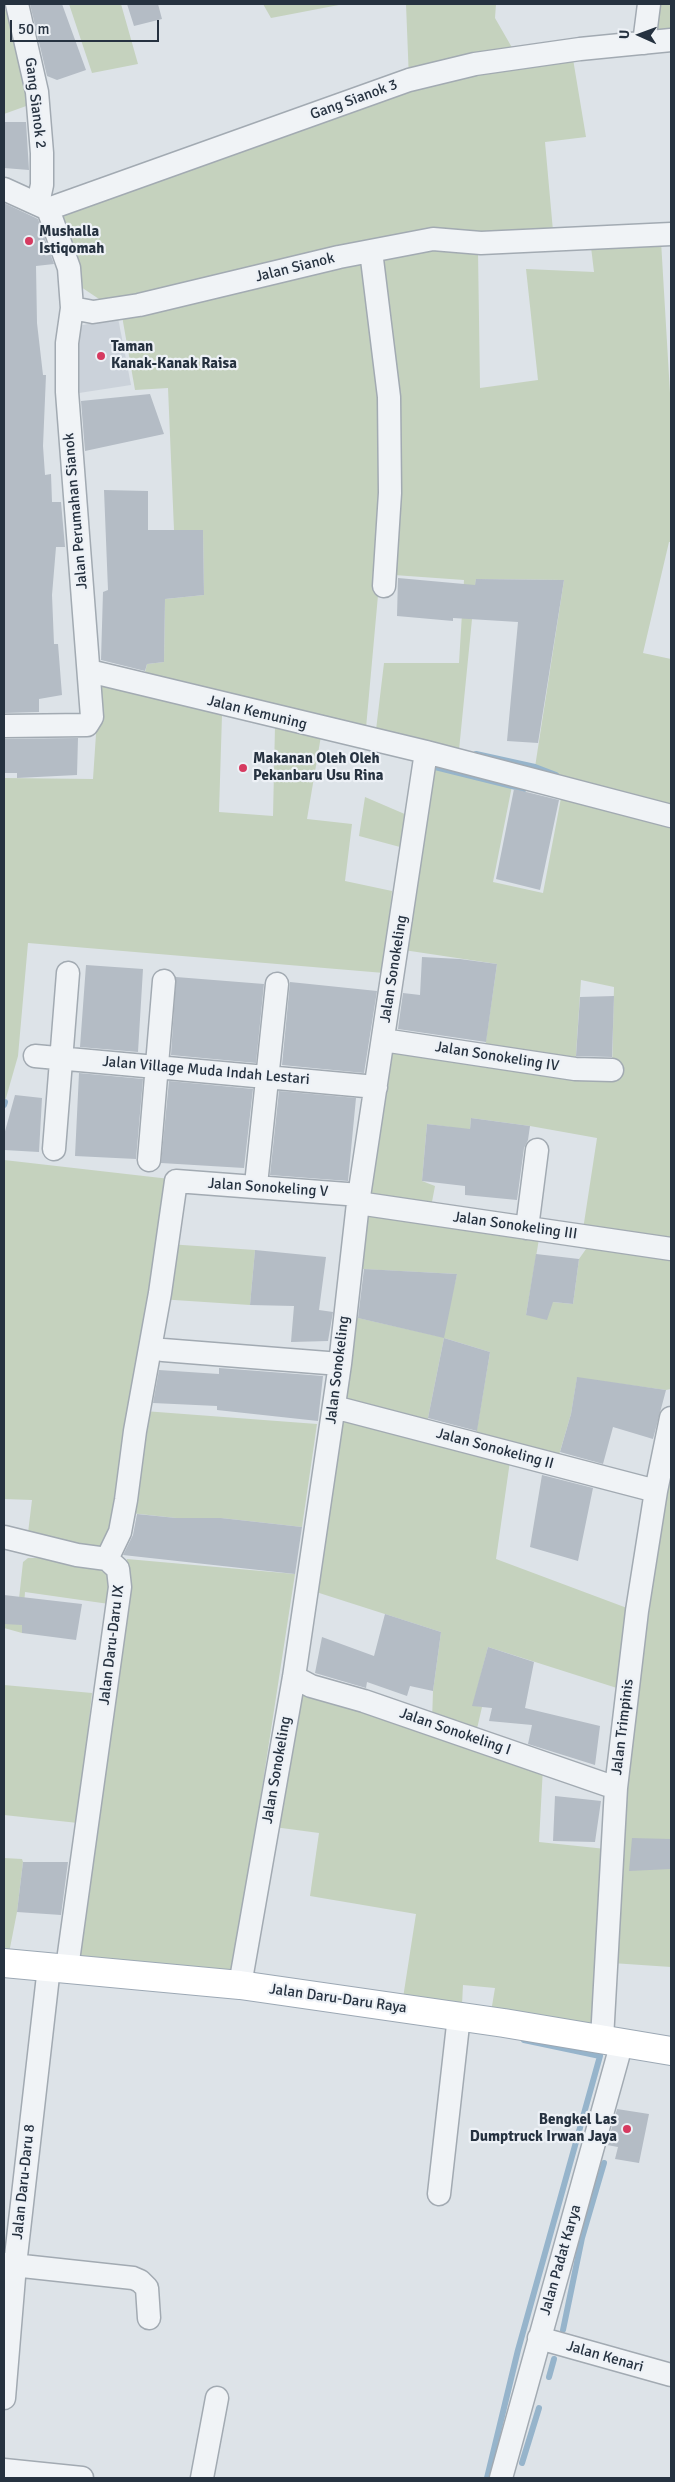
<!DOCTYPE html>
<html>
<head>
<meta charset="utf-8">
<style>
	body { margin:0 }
	#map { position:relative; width:675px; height:2482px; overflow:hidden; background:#dde3e8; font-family:Signika,sans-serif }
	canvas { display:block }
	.frame { position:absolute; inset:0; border:5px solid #263240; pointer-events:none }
	.north { position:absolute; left:615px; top:10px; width:50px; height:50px; -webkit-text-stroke:4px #edf1f6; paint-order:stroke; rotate:272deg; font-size:14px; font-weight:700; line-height:20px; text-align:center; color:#263240 }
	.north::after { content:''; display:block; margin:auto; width:18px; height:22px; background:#263240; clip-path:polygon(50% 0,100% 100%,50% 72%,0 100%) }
	.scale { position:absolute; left:10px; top:20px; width:149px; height:22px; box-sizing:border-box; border:2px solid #263240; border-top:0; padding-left:6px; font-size:15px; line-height:18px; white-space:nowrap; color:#263240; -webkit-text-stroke:4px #edf1f6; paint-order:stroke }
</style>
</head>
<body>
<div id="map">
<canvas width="675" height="2482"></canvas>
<div class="frame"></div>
<div class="north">U</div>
<div class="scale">50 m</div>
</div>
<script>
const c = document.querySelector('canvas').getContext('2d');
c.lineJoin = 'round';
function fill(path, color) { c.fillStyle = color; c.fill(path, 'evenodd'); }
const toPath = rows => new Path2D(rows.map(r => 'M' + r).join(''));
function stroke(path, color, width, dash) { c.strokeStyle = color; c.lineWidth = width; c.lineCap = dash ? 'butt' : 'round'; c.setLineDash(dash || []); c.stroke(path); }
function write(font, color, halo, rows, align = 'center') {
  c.font = font + ' Signika,sans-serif'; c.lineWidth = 4.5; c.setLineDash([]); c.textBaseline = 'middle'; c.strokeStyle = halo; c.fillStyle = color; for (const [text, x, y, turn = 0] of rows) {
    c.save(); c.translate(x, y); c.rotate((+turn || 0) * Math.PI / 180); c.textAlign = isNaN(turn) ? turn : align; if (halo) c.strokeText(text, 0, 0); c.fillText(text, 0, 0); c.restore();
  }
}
fill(toPath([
	[118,318,131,385,79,393,73,327]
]), '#cbd2da');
fill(toPath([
	[69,4,121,4,138,64,92,73],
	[263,4,344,4,271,18],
	[406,4,496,4,495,18,518,58,409,80],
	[655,4,671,4,671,34,651,37],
	[9,9,29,105,4,114,4,10],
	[573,59,586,137,545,142,553,231,102,301,75,283,60,216,411,87,481,67],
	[661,241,671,410,671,542,669,542,643,653,671,659,671,807,599,791,535,767,564,580,476,579,459,750,376,730,384,663,459,663,464,580,394,575,379,257,429,245,478,251,480,388,538,380,526,269,594,272,591,247],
	[365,260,379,370,382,551,366,728,144,677,147,664,164,662,165,599,204,595,203,530,174,530,168,388,135,390,122,316],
	[89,680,222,715,219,812,273,816,275,726,321,736,307,819,352,824,345,881,392,891,384,973,28,943,18,1056,4,1105,4,778,93,779,97,719],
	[435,767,512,786,493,882,543,893,561,798,671,825,671,1249,582,1236,597,1138,530,1126,471,1118,469,1138,449,1139,450,1127,427,1124,422,1181,435,1186,431,1207,367,1199,390,1047,579,1074,612,1070,614,987,581,980,575,1069,484,1054,497,964,397,949],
	[365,797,407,815,400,847,359,836],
	[4,1160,170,1179,110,1547,27,1541,32,1500,4,1499],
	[361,1210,539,1239,526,1315,553,1302,573,1304,579,1259,586,1249,671,1253,671,1389,666,1390,577,1378,571,1414,559,1455,476,1435,490,1352,444,1338,427,1423,343,1404,354,1317,442,1337,457,1274,361,1269],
	[168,1244,255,1250,250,1305,159,1299],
	[144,1411,317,1424,302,1527,221,1518,176,1518,130,1513],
	[339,1416,510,1461,496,1559,627,1608,620,1689,488,1647,473,1705,482,1707,476,1733,432,1721,433,1691,441,1632,313,1591],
	[671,1472,671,1967,612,1963,620,1791,644,1606],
	[28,1558,71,1558,110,1567,109,1604,25,1592,22,1633,4,1628,4,1608,18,1608,23,1562],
	[127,1559,295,1574,234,1970,75,1956],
	[4,1685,92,1693,78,1823,4,1815],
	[302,1692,543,1767,539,1842,606,1849,595,2025,491,2012,495,1988,463,1985,462,2005,403,1998,416,1914,310,1896,319,1833,274,1827],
	[4,1858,22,1859,23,1862,17,1912,9,1953,4,1952]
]), '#c5d2be');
stroke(toPath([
	[476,754,535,767,556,775],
	[435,767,524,789],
	[4,1105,5,1102],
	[563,2330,582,2238,604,2163],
	[549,2377,554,2359],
	[522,2463,539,2408],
	[487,2478,518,2350,600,2056,524,2040]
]), '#96b4cb', 6);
fill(toPath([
	[30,4,62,4,86,70,57,80,47,76],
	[127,4,158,4,162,19,134,26],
	[4,122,26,122,29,170,4,168],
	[4,203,38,219,54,264,36,266,37,323,43,375,46,375,43,446,45,475,51,474,52,502,61,502,65,547,56,547,52,595,54,644,58,644,62,695,39,699,39,712,4,713],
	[150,394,164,434,85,451,81,401],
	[104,490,148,491,148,530,203,530,204,595,165,599,164,662,147,664,145,671,101,660,103,592,108,590],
	[398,578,475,585,476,579,564,580,538,743,507,741,518,622,453,618,453,621,397,616],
	[78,738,77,775,17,778,17,773,4,773,4,739],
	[514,789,559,800,540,890,496,879],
	[422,957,460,959,497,964,486,1042,398,1029,403,993,420,995],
	[86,965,143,969,138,1052,80,1047],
	[176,977,264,984,256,1063,171,1055],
	[290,982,377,991,364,1073,282,1065],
	[614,996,612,1057,576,1056,580,997],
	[79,1073,143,1079,136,1159,75,1156],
	[169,1081,253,1089,244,1168,161,1163],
	[279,1091,356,1098,348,1181,270,1175],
	[15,1095,42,1098,39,1152,4,1150,4,1135],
	[471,1118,530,1126,528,1140,524,1148,517,1200,465,1195,465,1186,422,1181,427,1124,470,1129],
	[255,1250,326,1257,319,1310,333,1312,328,1341,291,1342,294,1306,250,1305],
	[536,1254,579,1259,573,1304,553,1302,547,1320,526,1315],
	[364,1269,457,1274,444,1338,358,1318],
	[444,1338,490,1352,477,1431,428,1418],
	[219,1368,323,1376,318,1421,217,1410,217,1406,153,1403,159,1370,219,1374],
	[577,1377,666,1390,653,1439,613,1427,603,1464,560,1452,571,1414],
	[542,1475,593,1488,578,1561,530,1547],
	[137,1514,176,1518,221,1518,302,1527,295,1574,123,1555,133,1535],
	[4,1595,82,1604,76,1640,22,1633,22,1625,4,1624],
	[385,1614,441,1632,433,1691,410,1686,407,1696,367,1682,366,1688,315,1673,322,1637,374,1656],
	[488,1647,534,1662,525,1708,600,1726,595,1765,528,1744,532,1725,489,1721,492,1708,472,1706],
	[555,1796,601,1801,595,1842,553,1841],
	[632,1838,671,1839,671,1869,629,1871],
	[23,1862,68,1862,61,1915,17,1912],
	[617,2109,649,2114,639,2163,615,2159,618,2147,607,2145]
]), '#b4bcc5');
const minor = toPath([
	[17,4,37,92,42,153,42,185,38,203],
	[644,43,649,4],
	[4,189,48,209,69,268,72,308,67,343,67,392,92,717,87,725,4,726],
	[48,209,409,80,475,64,580,49,671,40],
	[371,251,389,397,390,493,384,586],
	[72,308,93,312,139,305,339,257,433,239,481,243,671,234],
	[89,671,426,752,671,816],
	[383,1040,575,1069,612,1070],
	[35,1056,376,1087],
	[54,1149,68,973],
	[149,1160,164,981],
	[257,1175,277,984],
	[358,1203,671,1249],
	[527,1228,537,1150],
	[163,1350,340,1364],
	[334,1407,656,1491],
	[4,1537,77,1555,107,1559],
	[107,1559,120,1532,126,1500,135,1431,160,1293,176,1181,360,1195],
	[294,1677,311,1686,364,1701,616,1788],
	[67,1968,120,1587,118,1569,107,1559],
	[240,1985,294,1677,340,1364,358,1203,426,752],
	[602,2039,616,1788,637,1611,656,1491,671,1418],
	[439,2194,459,2016],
	[4,2264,133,2278,140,2281,147,2288,149,2318],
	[539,2338,671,2375],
	[4,2398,15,2265,49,1967],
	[4,2470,82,2478],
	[202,2478,217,2398],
	[501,2478,622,2042]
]);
const major = toPath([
	[4,1963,240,1985,504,2023,671,2051]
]);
stroke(minor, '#a2aab2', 25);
stroke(major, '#9ca8b4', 30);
stroke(minor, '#f0f3f6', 22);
stroke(major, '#fff', 28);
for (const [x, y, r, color] of [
	[29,241,5,"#d63a60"],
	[101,356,5,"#d63a60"],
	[243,768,5,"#d63a60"],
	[627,2129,5,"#d63a60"]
]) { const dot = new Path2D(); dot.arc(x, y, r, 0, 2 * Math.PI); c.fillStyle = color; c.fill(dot); stroke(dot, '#edf1f6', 2); }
write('15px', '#263240', '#edf1f6', [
	["Gang Sianok 3",354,100,-20],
	["Gang Sianok 2",35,103,83],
	["Jalan Sianok",295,268,-14],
	["Jalan Perumahan Sianok",76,511,-95],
	["Jalan Kemuning",257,713,14],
	["Jalan Sonokeling",394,969,-81],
	["Jalan Sonokeling IV",497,1057,9],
	["Jalan Village Muda Indah Lestari",206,1071,5],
	["Jalan Sonokeling V",268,1188,4],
	["Jalan Sonokeling III",515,1226,8],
	["Jalan Sonokeling",338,1370,-83],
	["Jalan Sonokeling II",495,1449,15],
	["Jalan Daru-Daru IX",112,1645,-83],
	["Jalan Trimpinis",623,1727,-83],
	["Jalan Sonokeling I",455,1732,19],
	["Jalan Sonokeling",277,1770,-80],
	["Jalan Daru-Daru Raya",338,1999,8],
	["Jalan Daru-Daru 8",24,2182,-84],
	["Jalan Padat Karya",561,2260,-74],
	["Jalan Kenari",605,2357,16]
]);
write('bold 15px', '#263240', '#edf1f6', [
	["Mushalla",39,232],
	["Istiqomah",39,249],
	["Taman",111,347],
	["Kanak-Kanak Raisa",111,364],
	["Makanan Oleh Oleh",253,759],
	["Pekanbaru Usu Rina",253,776],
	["Bengkel Las",617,2120,"right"],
	["Dumptruck Irwan Jaya",617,2137,"right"]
], 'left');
</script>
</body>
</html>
